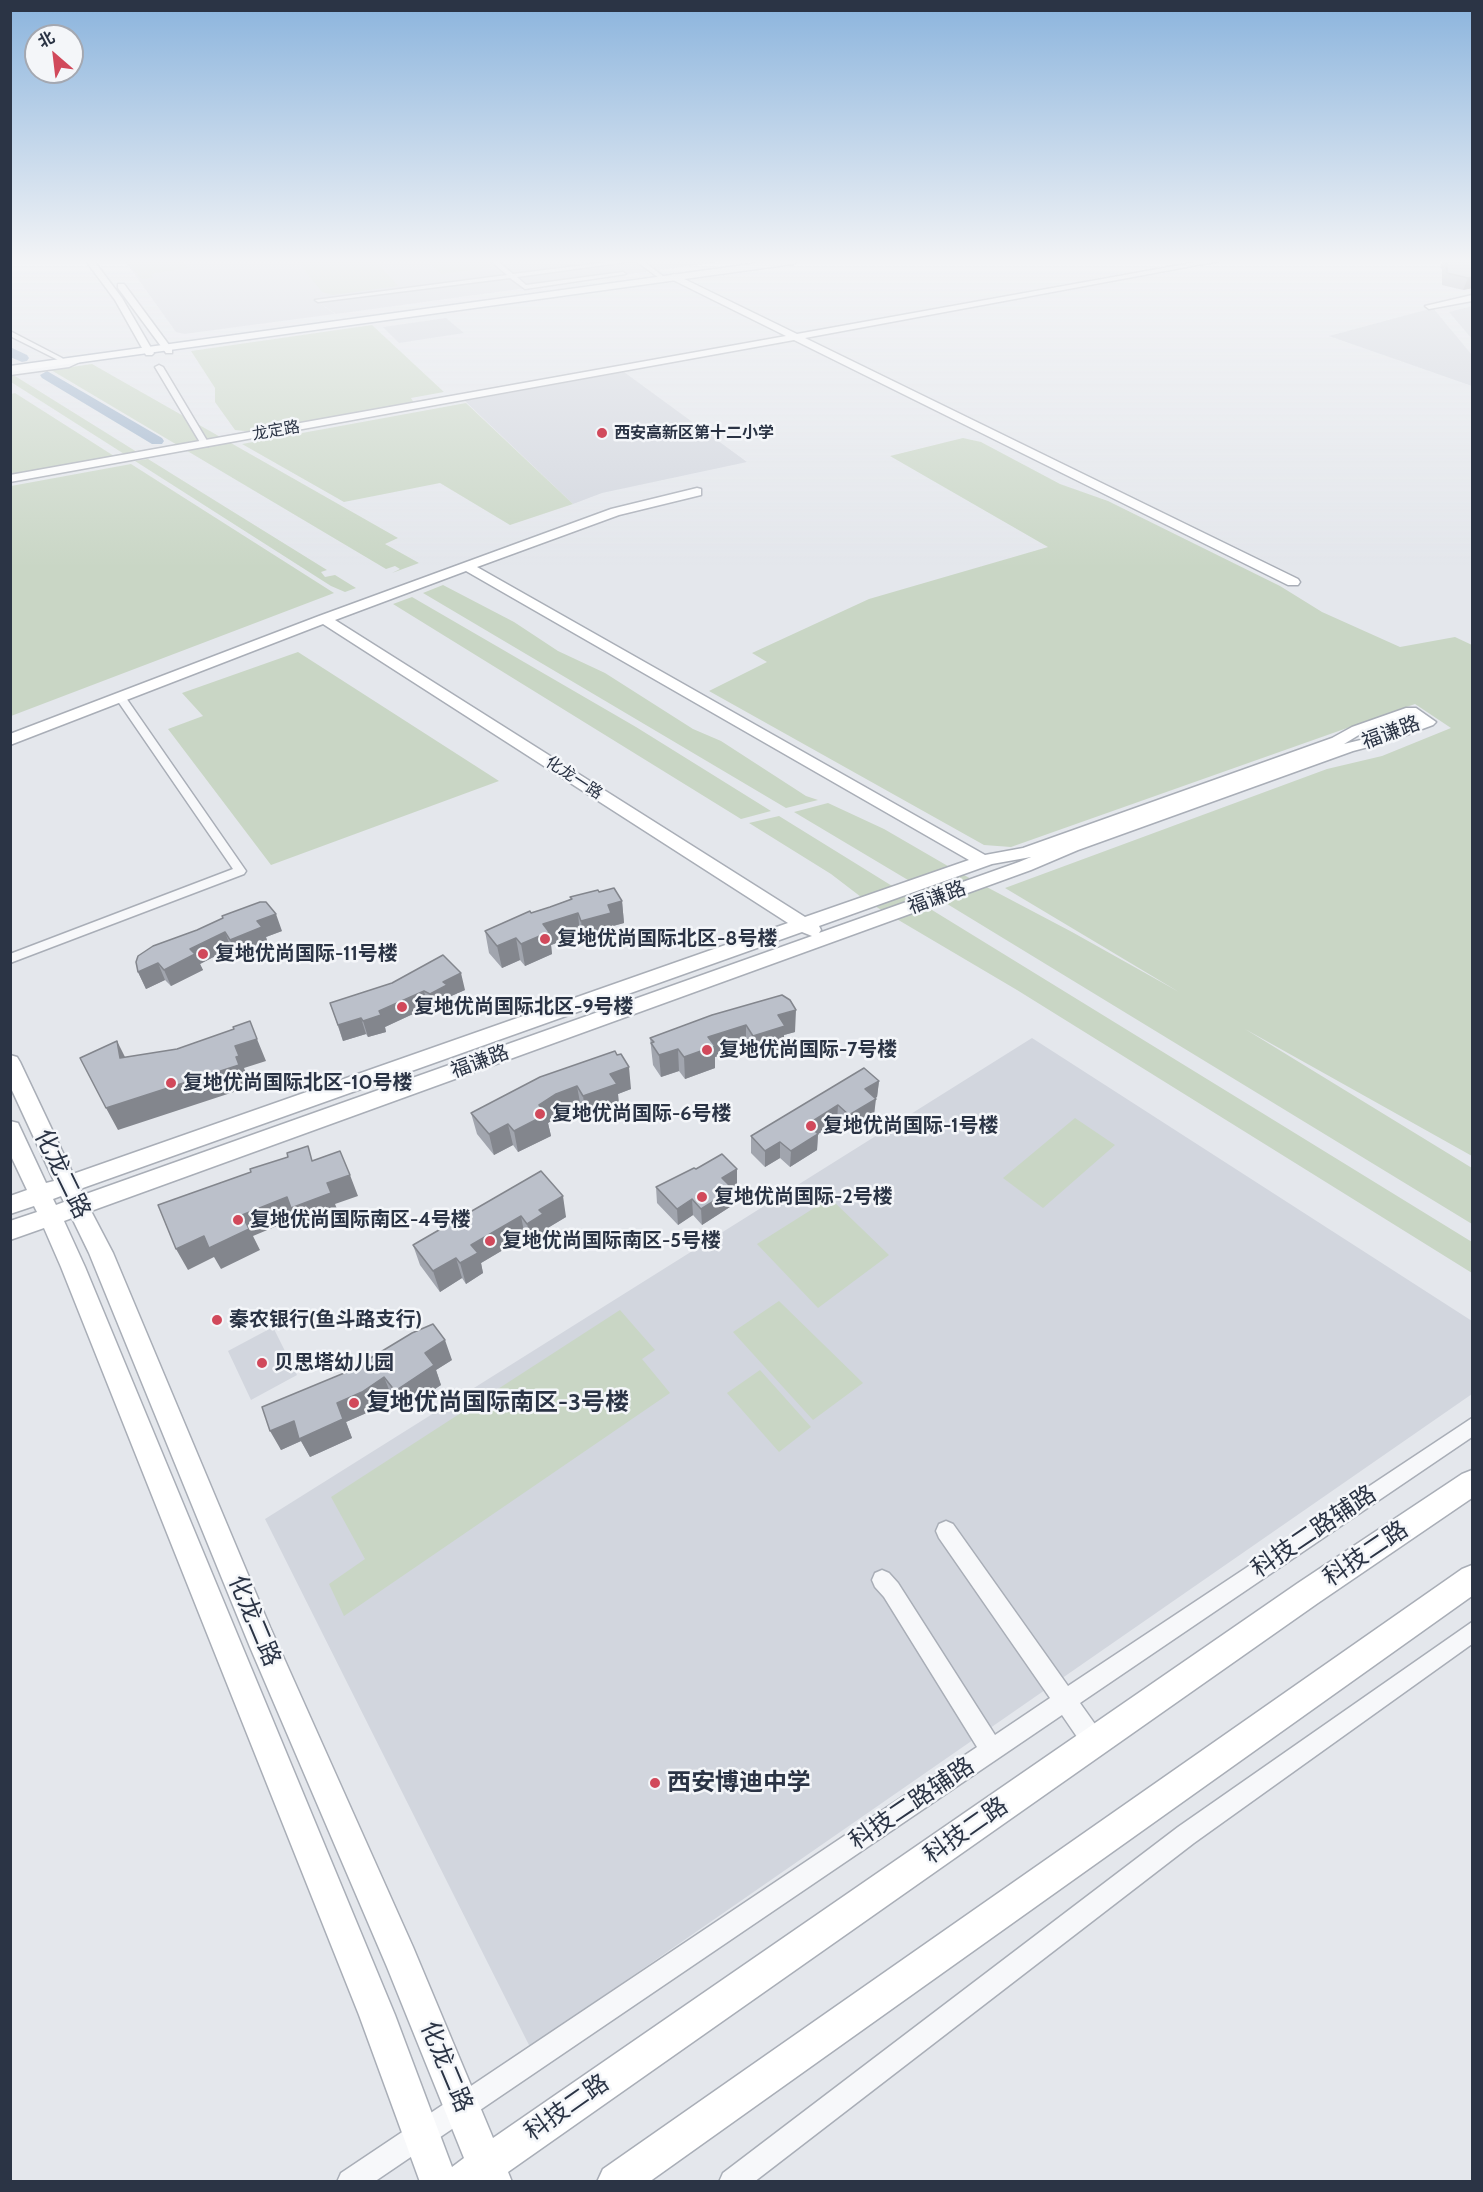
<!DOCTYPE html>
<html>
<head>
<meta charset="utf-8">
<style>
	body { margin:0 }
	#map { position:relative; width:1483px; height:2192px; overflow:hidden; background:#e4e7ec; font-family:Cabin,"Noto Sans SC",sans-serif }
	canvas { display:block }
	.frame { position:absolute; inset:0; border:12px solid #2b3445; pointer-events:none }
	.north { position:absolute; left:24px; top:24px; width:60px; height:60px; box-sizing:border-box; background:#f4f6f9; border:2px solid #a4a8b1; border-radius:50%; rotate:332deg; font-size:16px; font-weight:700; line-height:24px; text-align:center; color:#2b3445 }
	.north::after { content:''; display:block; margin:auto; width:21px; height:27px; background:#d1495b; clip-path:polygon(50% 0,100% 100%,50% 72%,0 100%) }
</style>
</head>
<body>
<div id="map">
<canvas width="1483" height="2192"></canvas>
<div class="frame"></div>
<div class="north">北</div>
</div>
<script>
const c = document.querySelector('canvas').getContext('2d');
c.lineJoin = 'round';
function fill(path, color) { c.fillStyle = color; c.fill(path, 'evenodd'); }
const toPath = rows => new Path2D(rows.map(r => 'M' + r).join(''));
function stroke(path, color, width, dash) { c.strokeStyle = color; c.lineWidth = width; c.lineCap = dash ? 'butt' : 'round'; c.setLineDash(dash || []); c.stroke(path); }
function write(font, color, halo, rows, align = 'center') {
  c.font = font + ' Cabin,"Noto Sans SC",sans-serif'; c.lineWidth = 5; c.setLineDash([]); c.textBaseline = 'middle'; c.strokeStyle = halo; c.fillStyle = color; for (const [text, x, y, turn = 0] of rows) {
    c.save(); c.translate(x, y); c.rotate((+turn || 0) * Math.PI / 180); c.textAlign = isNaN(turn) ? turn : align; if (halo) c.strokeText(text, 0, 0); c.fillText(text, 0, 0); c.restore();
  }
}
fill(toPath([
	[125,261,726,261,336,314,318,302,335,314,184,334,176,332],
	[1472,306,1472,339,1449,312],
	[1433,308,1472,355,1472,386,1329,336],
	[446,318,464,333,399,343,383,327],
	[624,372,747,462,602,493,573,504,465,401],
	[1032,1038,1472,1321,1472,1394,530,2047,265,1519],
	[273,1327,297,1375,251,1400,228,1351]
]), '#d2d6de');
fill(toPath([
	[127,261,183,261,189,268,151,274,153,278,141,279],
	[297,261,376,261,398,286,333,295,322,292],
	[427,261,487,261,494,267,442,274],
	[372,325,444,392,411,398,414,403,253,432,235,430,215,402,215,388,191,351],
	[92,364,398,538,385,544,419,563,392,573,400,569,395,566,386,569,51,370],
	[10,376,15,376,145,457,132,459,11,382],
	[15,393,114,456,11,475,11,394],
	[466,403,573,504,510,525,440,483,344,502,242,444],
	[963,438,981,442,1060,484,1108,501,1280,586,1322,612,1400,647,1455,637,1472,645,1472,1156,1245,1029,1472,1168,1472,1224,921,888,962,874,1072,932,1179,992,1005,888,1327,769,1382,756,1451,728,1415,704,1011,847,984,845,709,691,767,662,752,653,869,599,1048,547,890,456],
	[148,459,327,570,321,572,325,577,335,575,356,588,345,592,331,586,135,461],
	[131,464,334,593,11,716,11,486],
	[443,585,514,622,558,651,605,673,693,729,721,741,806,796,818,800,786,808,423,593],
	[412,597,636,727,771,811,741,819,393,604],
	[298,652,499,781,271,865,168,729,203,716,182,693],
	[828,803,884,829,953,869,913,883,794,812],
	[779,816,897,889,865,900,831,874,749,823],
	[906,894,1472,1242,1472,1273,1017,990,873,905],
	[1075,1118,1115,1145,1043,1208,1003,1178],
	[830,1198,889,1255,818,1308,757,1244],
	[779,1301,863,1383,813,1420,733,1332],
	[620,1310,655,1350,642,1359,670,1393,344,1616,329,1584,365,1559,331,1497],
	[760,1370,811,1427,779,1452,727,1393]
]), '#c9d6c5');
fill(toPath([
	[10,347,27,355,29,358,27,361,22,362,10,357,10,347],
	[47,371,162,438,164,441,162,444,152,444,42,378,40,375,47,371]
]), '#9fb4cc');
const street = toPath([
	[491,261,497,261,513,274,617,261,633,261,517,277,526,285,623,272,626,274,525,289,510,278,318,302,315,300,507,275,491,261],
	[636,261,643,261,664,277,659,278,636,261],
	[754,261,761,261,762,262,759,264,754,261],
	[10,331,62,358,63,359,58,360,10,336,10,331],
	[80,358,82,361,69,367,10,375,10,371,67,363,80,358],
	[159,365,163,367,209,444,208,446,201,444,155,367,159,365],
	[120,694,124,695,246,871,244,874,10,963,10,954,233,869,115,697,120,694],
	[1472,1418,1472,1437,1080,1703,1102,1734,1105,1742,1102,1750,1094,1753,1086,1750,1062,1715,374,2182,337,2182,341,2173,977,1747,884,1597,875,1587,872,1580,875,1573,882,1570,889,1573,898,1583,995,1735,1050,1698,939,1538,936,1531,939,1524,946,1521,953,1524,1068,1686,1472,1418],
	[1472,1622,1472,1644,1194,1843,754,2182,719,2182,723,2173,1178,1827,1472,1622]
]);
const secondary = toPath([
	[86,261,94,261,122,298,154,353,152,355,146,355,115,300,86,261],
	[1202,261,1219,261,805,338,1298,579,1300,582,1298,585,1288,585,794,340,10,482,10,475,786,336,671,279,671,275,674,274,797,334,1202,261],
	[118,284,124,284,172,349,172,353,166,353,118,288,118,284],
	[1472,295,1472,301,1429,309,1425,306,1472,295],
	[697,488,701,489,701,495,619,515,477,567,985,855,1023,848,1332,738,1352,727,1406,708,1416,708,1436,722,1433,725,1387,742,1353,751,1078,850,1031,870,91,1211,113,1253,270,1627,413,1947,493,2138,1298,1583,1462,1474,1472,1470,1472,1498,1318,1603,508,2172,512,2182,420,2182,359,2015,61,1267,44,1228,10,1240,10,1221,37,1212,34,1206,10,1214,10,1196,27,1190,10,1154,10,1121,18,1123,46,1183,54,1181,10,1086,10,1055,17,1057,20,1062,73,1174,788,923,323,624,10,745,10,734,319,616,611,509,697,488],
	[466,571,969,860,805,917,335,620,466,571],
	[1409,717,1416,721,1377,736,1344,744,1362,733,1409,717],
	[1031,857,1019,862,819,933,821,930,819,926,992,864,1031,857],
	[802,932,812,936,83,1195,80,1189,802,932],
	[61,1196,64,1202,56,1205,53,1199,61,1196],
	[72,1218,89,1253,250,1647,387,1967,464,2158,452,2167,395,2015,85,1267,64,1221,72,1218],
	[1472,1565,1472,1596,649,2182,597,2182,603,2169,1462,1569,1472,1565]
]);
const primary = toPath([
	[773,261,798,261,793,264,10,372,10,366,773,261]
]);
stroke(street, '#a9aeb7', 3);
stroke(secondary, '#a9aeb7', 3);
stroke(primary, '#a3abb8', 3);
fill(street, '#f7f8fa');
fill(secondary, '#fff');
fill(primary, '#fff');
fill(toPath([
	[1442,261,1473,261,1473,288,1463,290,1442,285,1442,269,1440,268],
	[599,892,622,901,624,923,613,926,614,935,584,943,580,935,551,945,552,954,525,966,520,960,502,968,489,953,485,931,531,913,550,907,571,899,570,897],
	[197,930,282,931,266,937,268,944,237,957,231,948,200,964,203,970,171,986,165,980,146,989,138,972],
	[392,983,465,990,449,997,451,1002,434,1010,428,1007,385,1027,386,1032,368,1037,366,1034,343,1041,330,1003],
	[712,1015,795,1032,784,1035,784,1048,753,1057,746,1047,715,1057,715,1068,685,1079,679,1071,661,1077,653,1065,650,1038],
	[540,1077,631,1089,618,1094,619,1106,586,1118,581,1108,559,1116,548,1123,551,1136,518,1152,513,1145,494,1155,477,1134,471,1113],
	[879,1081,877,1097,875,1098,874,1115,848,1131,837,1122,818,1134,817,1150,790,1167,780,1158,765,1167,751,1153,751,1136],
	[696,1169,737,1169,737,1185,732,1188,733,1205,702,1225,693,1215,678,1225,657,1203,656,1187],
	[541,1171,566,1217,546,1229,547,1235,532,1245,525,1237,481,1263,483,1273,466,1284,462,1278,440,1292,420,1265,413,1245],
	[452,1360,436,1370,441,1385,403,1410,392,1397,371,1411,346,1422,352,1438,310,1457,301,1441,281,1450,262,1407]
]), '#a1a5ae');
fill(toPath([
	[1473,277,1473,288,1463,290,1468,278],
	[622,901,624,923,613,926,614,935,584,943,581,921,608,905],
	[578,913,580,935,551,945,552,954,525,966,521,944,543,924],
	[276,914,282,931,266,937,268,944,237,957,230,940,257,921],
	[225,932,231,948,200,964,203,970,171,986,164,970,190,949],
	[516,938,520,960,502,968,497,946],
	[158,963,165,980,146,989,138,972],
	[461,973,465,990,449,997,451,1002,434,1010,430,994,443,982],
	[424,991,428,1007,385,1027,386,1032,368,1037,363,1021,379,1011],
	[796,1010,795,1032,784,1035,784,1048,753,1057,753,1036,778,1015],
	[361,1018,366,1034,343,1041,338,1025],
	[746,1025,746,1047,715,1057,715,1068,685,1079,684,1057,708,1037],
	[257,1039,266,1061,244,1068,248,1078,246,1079,249,1087,118,1130,106,1108,236,1057,235,1046],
	[117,1041,128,1063,120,1058],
	[678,1049,679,1071,661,1077,659,1055],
	[629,1067,631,1089,618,1094,619,1106,586,1118,583,1096,610,1074],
	[879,1081,877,1097,863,1106,865,1089],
	[577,1086,581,1108,559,1116,548,1123,551,1136,518,1152,514,1131,539,1105,556,1094],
	[876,1099,874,1115,848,1131,849,1115],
	[838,1105,837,1122,807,1141,808,1124],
	[508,1124,513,1145,494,1155,489,1134],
	[818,1134,817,1150,790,1167,791,1151],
	[780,1142,780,1158,765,1167,765,1151],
	[737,1169,737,1185,722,1194,722,1178],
	[350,1175,358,1196,335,1204,339,1214,300,1229,296,1218,253,1236,260,1250,221,1269,214,1257,188,1270,176,1249,242,1215,287,1197],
	[733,1189,733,1205,702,1225,701,1209],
	[563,1196,566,1217,546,1229,547,1235,532,1245,527,1224,539,1210],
	[692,1199,693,1215,678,1225,677,1209],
	[521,1216,525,1237,481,1263,483,1273,466,1284,460,1263,471,1245],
	[456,1258,462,1278,440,1292,433,1271],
	[445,1340,452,1360,436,1370,441,1385,403,1410,395,1391,425,1353],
	[384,1377,392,1397,371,1411,346,1422,352,1438,310,1457,301,1441,281,1450,270,1431,337,1403]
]), '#83868d');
const building = toPath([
	[1447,261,1473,261,1473,277,1468,278,1447,273,1447,261],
	[614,888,622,901,608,905,611,913,581,921,578,913,543,924,549,932,521,944,516,938,497,946,485,931,530,911,531,913,550,907,572,899,570,897,598,890,599,892,614,888],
	[260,902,266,902,276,914,257,921,262,927,230,940,225,932,190,949,195,954,164,970,158,963,138,972,136,962,138,956,153,946,197,930,223,918,222,916,260,902],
	[443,955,461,973,443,982,447,985,430,994,424,991,379,1011,381,1015,363,1021,361,1018,338,1025,330,1003,392,983,443,955],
	[782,995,790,1000,796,1010,778,1015,785,1026,753,1036,746,1025,708,1037,715,1046,684,1057,678,1049,659,1055,651,1043,654,1042,650,1038,712,1015,782,995],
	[250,1021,257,1039,235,1046,239,1056,236,1057,239,1065,106,1108,80,1058,117,1041,120,1058,177,1049,234,1029,233,1027,250,1021],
	[615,1051,617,1055,621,1054,629,1067,610,1074,617,1084,583,1096,577,1086,556,1094,539,1105,547,1114,514,1131,508,1124,489,1134,471,1113,540,1077,615,1051],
	[864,1068,879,1081,865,1089,876,1099,849,1115,838,1105,808,1124,818,1134,791,1151,780,1142,765,1151,751,1136,864,1068],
	[308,1146,312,1161,340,1151,350,1175,327,1183,331,1193,291,1208,287,1197,242,1215,249,1229,209,1248,204,1236,176,1249,158,1205,251,1172,250,1169,288,1157,287,1153,308,1146],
	[722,1154,737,1169,722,1178,733,1189,701,1209,692,1199,677,1209,656,1187,694,1168,696,1169,722,1154],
	[541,1171,563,1196,539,1210,543,1214,527,1224,521,1216,471,1245,478,1253,460,1263,456,1258,433,1271,413,1245,541,1171],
	[433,1324,445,1340,425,1353,434,1365,395,1391,384,1377,362,1392,337,1403,343,1419,299,1439,294,1421,270,1431,262,1407,349,1371,412,1333,433,1324]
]);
fill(building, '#bbc0ca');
stroke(building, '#83868d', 1.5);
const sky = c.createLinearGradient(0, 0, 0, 568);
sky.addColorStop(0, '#8bb4dd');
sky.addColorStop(0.46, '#f3f4f6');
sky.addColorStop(1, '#f3f4f600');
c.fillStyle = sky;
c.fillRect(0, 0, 1483, 568);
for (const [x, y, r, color] of [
	[602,433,6,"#d1495b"],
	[545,939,6,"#d1495b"],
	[203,954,6,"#d1495b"],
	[402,1007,6,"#d1495b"],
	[707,1050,6,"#d1495b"],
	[171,1083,6,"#d1495b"],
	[540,1114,6,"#d1495b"],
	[811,1126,6,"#d1495b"],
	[702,1197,6,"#d1495b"],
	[238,1220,6,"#d1495b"],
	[490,1241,6,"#d1495b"],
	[217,1320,6,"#d1495b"],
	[262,1363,6,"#d1495b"],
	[354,1403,6,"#d1495b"],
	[655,1783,6,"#d1495b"]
]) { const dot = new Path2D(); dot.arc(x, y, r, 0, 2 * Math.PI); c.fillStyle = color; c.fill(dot); stroke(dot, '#f4f6f9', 2); }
write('16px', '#2b3445', '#f4f6f9', [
	["龙定路",276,431,-10],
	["化龙一路",574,778,33]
]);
write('bold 16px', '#2b3445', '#f4f6f9', [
	["西安高新区第十二小学",614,433]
], 'left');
write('20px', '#2b3445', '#f4f6f9', [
	["福谦路",1391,733,-20],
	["福谦路",937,898,-20],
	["福谦路",480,1062,-20]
]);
write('bold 20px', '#2b3445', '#f4f6f9', [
	["复地优尚国际北区-8号楼",557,939],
	["复地优尚国际-11号楼",215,954],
	["复地优尚国际北区-9号楼",414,1007],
	["复地优尚国际-7号楼",719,1050],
	["复地优尚国际北区-10号楼",183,1083],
	["复地优尚国际-6号楼",552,1114],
	["复地优尚国际-1号楼",823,1126],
	["复地优尚国际-2号楼",714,1197],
	["复地优尚国际南区-4号楼",250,1220],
	["复地优尚国际南区-5号楼",502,1241],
	["秦农银行(鱼斗路支行)",229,1320],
	["贝思塔幼儿园",274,1363]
], 'left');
write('24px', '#2b3445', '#f4f6f9', [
	["化龙二路",62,1174,64],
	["科技二路辅路",1314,1532,-34],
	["科技二路",1366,1554,-34],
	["化龙二路",254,1621,67],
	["科技二路辅路",912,1804,-34],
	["科技二路",966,1831,-35],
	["化龙二路",446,2067,67],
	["科技二路",567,2108,-35]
]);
write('bold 24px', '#2b3445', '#f4f6f9', [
	["复地优尚国际南区-3号楼",366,1403],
	["西安博迪中学",667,1783]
], 'left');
</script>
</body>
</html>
